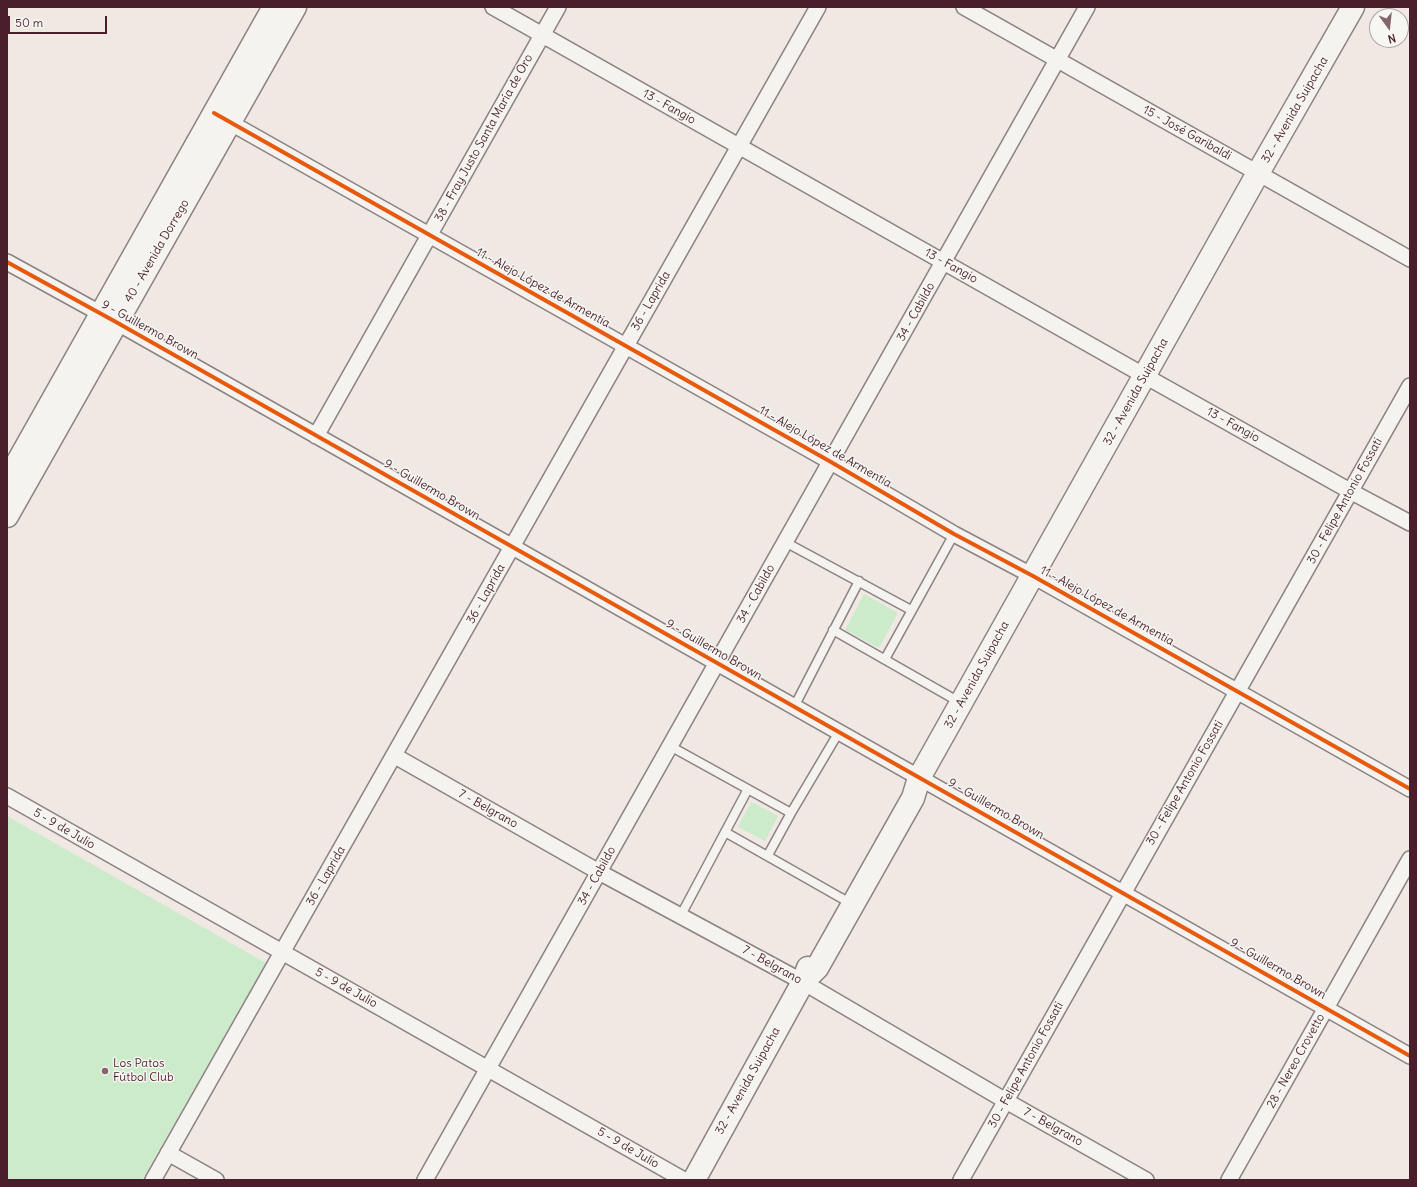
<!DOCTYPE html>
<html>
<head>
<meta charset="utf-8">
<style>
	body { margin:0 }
	#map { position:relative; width:1417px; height:1187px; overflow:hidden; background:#f0e8e2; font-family:Delius,sans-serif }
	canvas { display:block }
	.frame { position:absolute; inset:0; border:8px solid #4a1f2b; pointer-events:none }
	.north { position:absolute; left:1369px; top:8px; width:40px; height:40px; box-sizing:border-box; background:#f6f6f2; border:1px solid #b1a0a2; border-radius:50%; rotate:165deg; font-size:11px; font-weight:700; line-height:16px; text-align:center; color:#4a1f2b }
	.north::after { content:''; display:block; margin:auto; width:14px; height:18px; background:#84656b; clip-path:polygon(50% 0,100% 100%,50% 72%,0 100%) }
	.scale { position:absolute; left:8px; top:16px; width:99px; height:18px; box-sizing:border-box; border:2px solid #4a1f2b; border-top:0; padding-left:5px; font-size:12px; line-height:14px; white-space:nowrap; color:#4a1f2b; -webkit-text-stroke:3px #f6f6f2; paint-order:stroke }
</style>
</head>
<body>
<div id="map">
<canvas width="1417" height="1187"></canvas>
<div class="frame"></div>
<div class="north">N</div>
<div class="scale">50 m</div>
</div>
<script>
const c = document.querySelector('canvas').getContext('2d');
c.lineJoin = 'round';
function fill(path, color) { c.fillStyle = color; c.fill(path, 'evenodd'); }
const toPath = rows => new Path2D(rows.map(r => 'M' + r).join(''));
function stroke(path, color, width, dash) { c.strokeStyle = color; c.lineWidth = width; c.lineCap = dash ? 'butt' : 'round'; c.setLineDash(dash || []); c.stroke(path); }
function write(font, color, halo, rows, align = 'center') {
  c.font = font + ' Delius,sans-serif'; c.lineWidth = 3; c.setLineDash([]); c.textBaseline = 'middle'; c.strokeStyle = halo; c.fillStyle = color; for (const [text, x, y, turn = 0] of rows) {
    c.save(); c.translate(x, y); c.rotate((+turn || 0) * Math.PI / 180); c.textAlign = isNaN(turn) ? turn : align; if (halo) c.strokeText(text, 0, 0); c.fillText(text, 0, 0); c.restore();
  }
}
fill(toPath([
	[864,594,898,613,879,648,845,630],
	[751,802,778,816,765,841,738,827],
	[7,816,266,963,142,1180,7,1180]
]), '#cbebca');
const lane = toPath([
	[785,542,911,610],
	[833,630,961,703],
	[885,659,954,534],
	[794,707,859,581],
	[670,746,791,813],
	[725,832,843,899],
	[768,855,791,813,839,732],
	[681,915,748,789]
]);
const street = toPath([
	[493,7,1145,376,1350,491,1410,523],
	[964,7,1410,259],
	[222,118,831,462,954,534,1033,576,1410,789],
	[7,262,116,322,1410,1056],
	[316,436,558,7],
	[395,756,599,872,803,982,1006,1101,1146,1180],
	[7,796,684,1180],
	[168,1153,216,1180],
	[153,1180,818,7],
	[425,1180,1087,7],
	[961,1180,1410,386],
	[1229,1180,1410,859]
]);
const secondary = toPath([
	[7,481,274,7],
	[7,516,295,7],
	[803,982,817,968,913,798,919,778,1258,173,1353,7],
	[694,1180,803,982,808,968]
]);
stroke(lane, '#8d8181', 11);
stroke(street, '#8d8181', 18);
stroke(secondary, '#8d8181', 25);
stroke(lane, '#f4f3f0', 8);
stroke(street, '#f4f3f0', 15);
stroke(secondary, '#f4f3f0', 22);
stroke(toPath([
	[214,113,831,462,954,534,1033,576,1410,789],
	[7,262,116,322,1410,1056]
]), '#e8590c', 4);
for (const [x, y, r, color] of [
	[105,1071,4,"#84656b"]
]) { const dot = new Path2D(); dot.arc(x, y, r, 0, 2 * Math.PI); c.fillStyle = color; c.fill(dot); stroke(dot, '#f6f6f2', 1.5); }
write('12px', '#4a1f2b', '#f6f6f2', [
	["13 - Fangio",669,107,29],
	["32 - Avenida Suipacha",1295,110,-60],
	["15 - José Garibaldi",1187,133,29],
	["38 - Fray Justo Santa María de Oro",484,138,-61],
	["40 - Avenida Dorrego",157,251,-60],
	["13 - Fangio",951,266,29],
	["11 - Alejo López de Armentia",543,288,29],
	["36 - Laprida",651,301,-60],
	["34 - Cabildo",916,312,-61],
	["9 - Guillermo Brown",150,330,29],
	["32 - Avenida Suipacha",1136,392,-61],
	["13 - Fangio",1233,425,29],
	["11 - Alejo López de Armentia",825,447,30],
	["9 - Guillermo Brown",432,490,30],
	["30 - Felipe Antonio Fossati",1345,501,-61],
	["36 - Laprida",486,594,-61],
	["34 - Cabildo",756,594,-61],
	["11 - Alejo López de Armentia",1107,606,29],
	["9 - Guillermo Brown",714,650,30],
	["32 - Avenida Suipacha",977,675,-61],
	["30 - Felipe Antonio Fossati",1185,783,-60],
	["7 - Belgrano",488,809,29],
	["9 - Guillermo Brown",996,809,30],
	["5 - 9 de Julio",64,829,30],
	["36 - Laprida",326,876,-60],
	["34 - Cabildo",597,876,-61],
	["7 - Belgrano",772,965,29],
	["9 - Guillermo Brown",1278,969,30],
	["5 - 9 de Julio",346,988,29],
	["28 - Nereo Crovetto",1296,1061,-61],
	["30 - Felipe Antonio Fossati",1026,1065,-61],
	["32 - Avenida Suipacha",748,1081,-61],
	["7 - Belgrano",1053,1127,29],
	["5 - 9 de Julio",628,1148,30]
]);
write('12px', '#4a1f2b', '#f6f6f2', [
	["Los Patos",113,1064],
	["Fútbol Club",113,1078]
], 'left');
</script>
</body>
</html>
